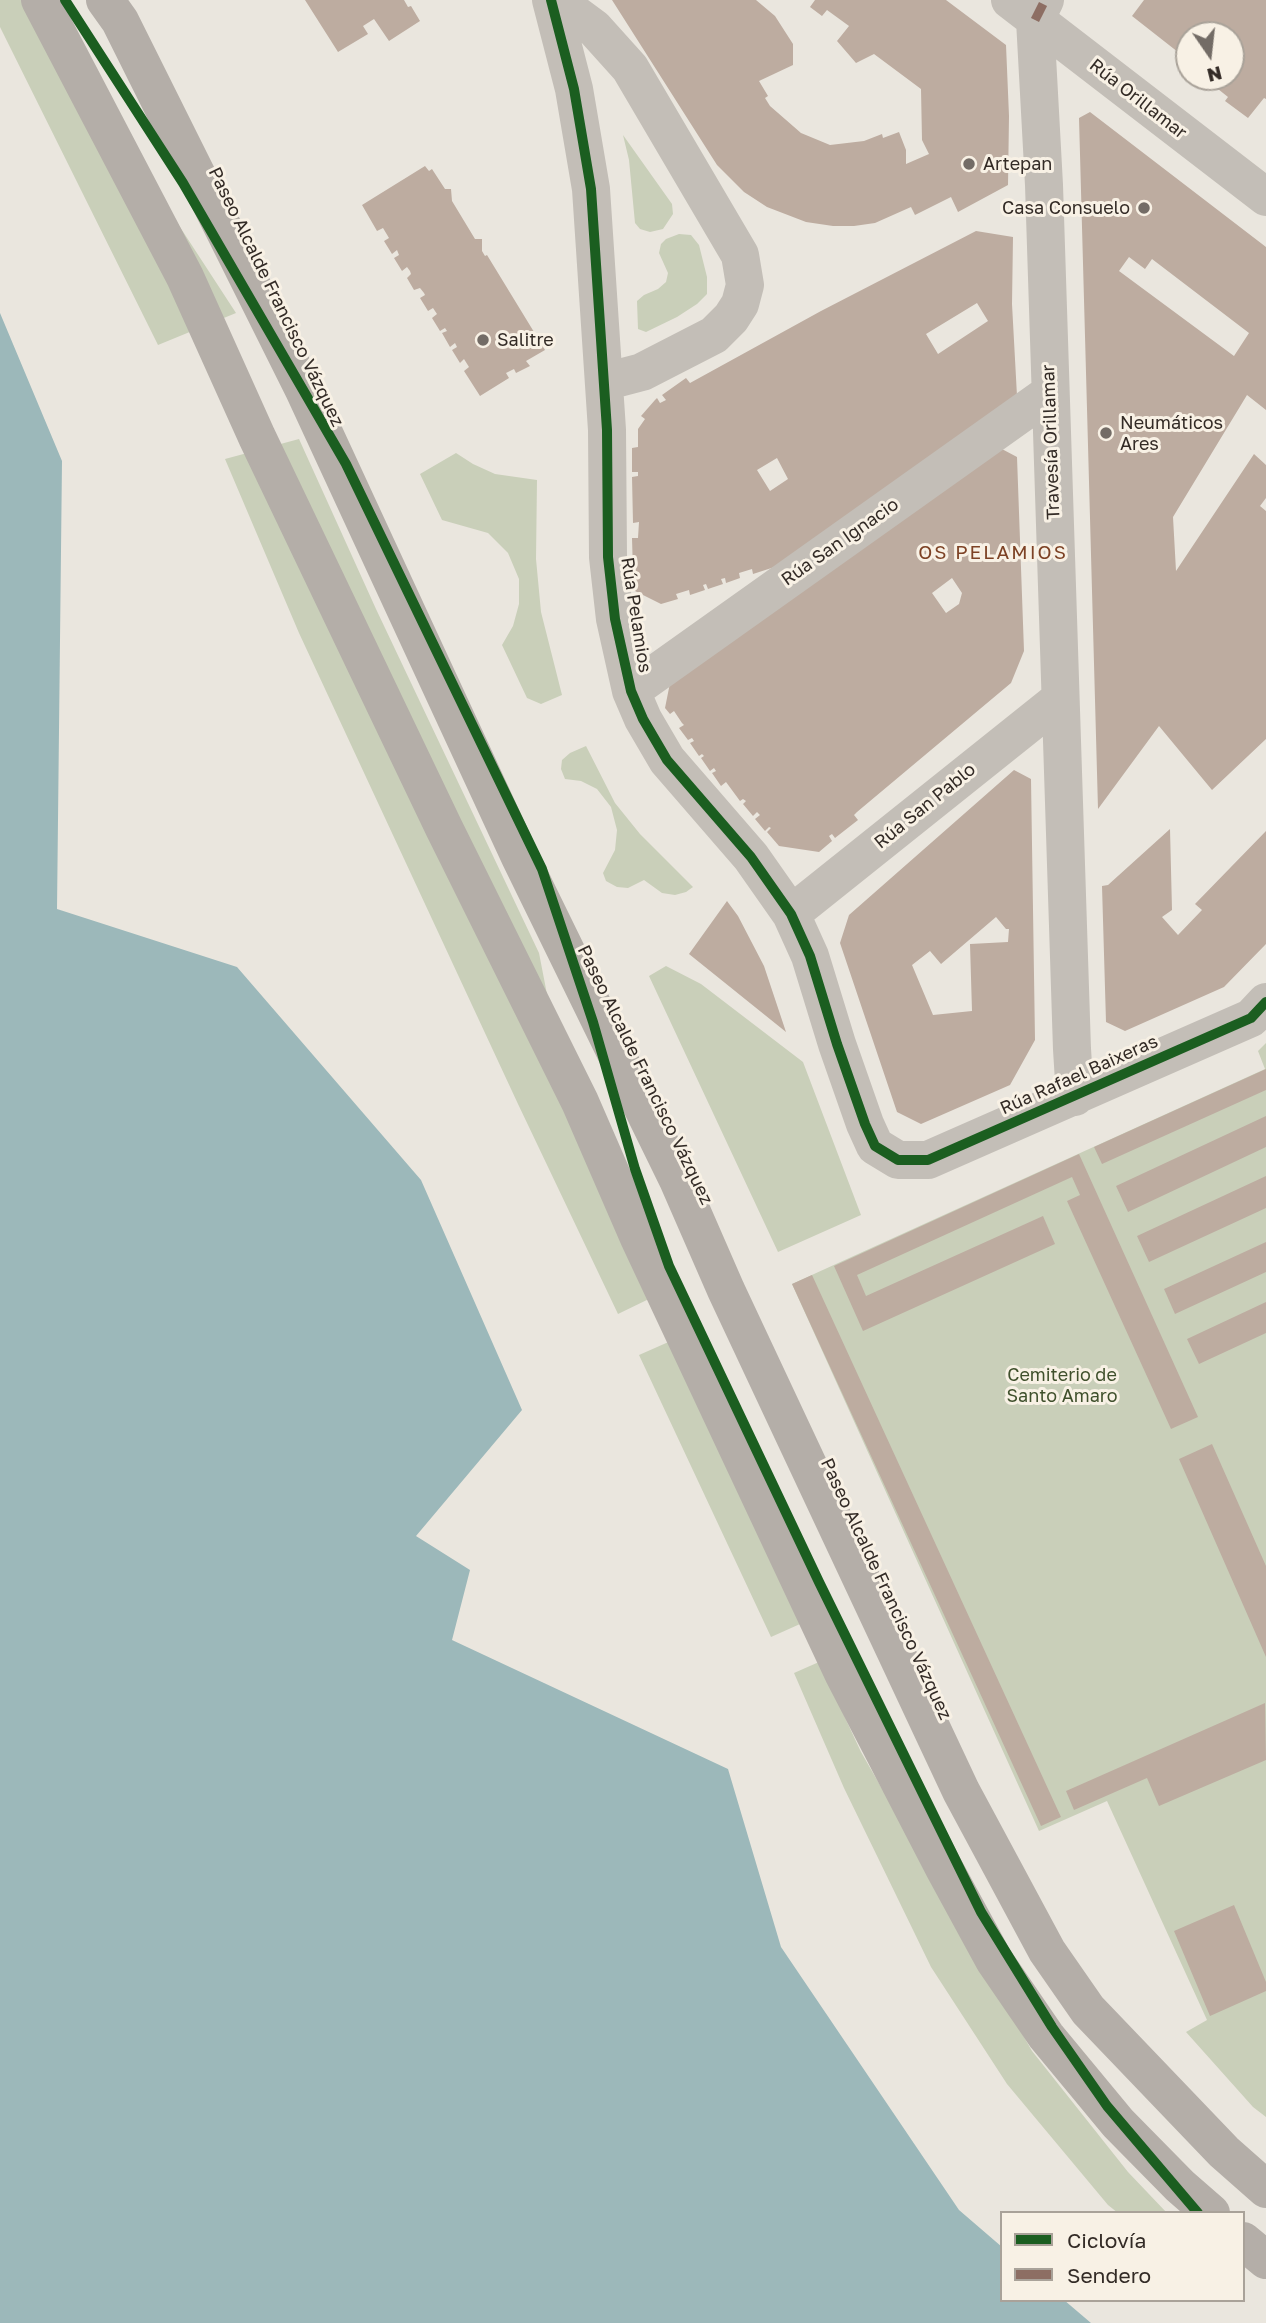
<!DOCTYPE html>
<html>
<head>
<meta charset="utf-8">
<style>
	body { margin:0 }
	#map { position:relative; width:1266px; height:2323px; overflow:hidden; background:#eae6de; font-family:"Golos Text",sans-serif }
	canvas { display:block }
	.legend { position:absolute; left:1000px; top:2211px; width:245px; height:91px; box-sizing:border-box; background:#f8f1e5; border:2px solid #a9a299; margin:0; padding:9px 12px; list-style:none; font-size:21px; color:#332b26 }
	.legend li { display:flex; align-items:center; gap:14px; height:35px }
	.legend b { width:35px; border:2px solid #a9a299 }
	.north { position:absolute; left:1175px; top:21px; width:70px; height:70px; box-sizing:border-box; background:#f8f1e5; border:2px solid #a9a299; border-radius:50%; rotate:166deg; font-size:19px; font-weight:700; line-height:28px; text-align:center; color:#332b26 }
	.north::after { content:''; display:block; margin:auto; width:24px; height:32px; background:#736c66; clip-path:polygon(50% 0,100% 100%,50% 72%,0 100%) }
</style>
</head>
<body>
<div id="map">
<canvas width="1266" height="2323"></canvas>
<ul class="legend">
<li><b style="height:9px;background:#1b5e20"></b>Ciclovía</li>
<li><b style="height:9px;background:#8d6e63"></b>Sendero</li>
</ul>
<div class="north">N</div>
</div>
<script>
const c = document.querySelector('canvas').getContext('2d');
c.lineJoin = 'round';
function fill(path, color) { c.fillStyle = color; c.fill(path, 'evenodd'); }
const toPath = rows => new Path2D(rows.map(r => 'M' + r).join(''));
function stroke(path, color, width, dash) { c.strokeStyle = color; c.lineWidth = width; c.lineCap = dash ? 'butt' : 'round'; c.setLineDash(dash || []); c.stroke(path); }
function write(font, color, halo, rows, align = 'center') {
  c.font = font + ' "Golos Text",sans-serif'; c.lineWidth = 6; c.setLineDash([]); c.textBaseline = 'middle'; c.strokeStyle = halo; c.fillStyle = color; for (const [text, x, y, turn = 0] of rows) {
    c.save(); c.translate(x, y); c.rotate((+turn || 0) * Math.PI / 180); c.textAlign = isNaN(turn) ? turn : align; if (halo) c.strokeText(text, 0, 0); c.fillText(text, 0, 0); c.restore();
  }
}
fill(toPath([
	[0,0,32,0,236,313,158,345,0,27],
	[623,135,672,204,673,214,663,229,650,232,640,229,635,223,629,160],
	[679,234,691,235,699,245,707,277,707,294,697,304,677,317,646,332,638,329,637,301,644,295,658,289,666,282,668,273,659,253,661,244,666,239],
	[299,439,376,609,539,953,564,1082,653,1297,618,1314,518,1104,299,633,225,459],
	[456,453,473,464,495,474,537,480,536,559,541,612,562,695,541,704,527,698,502,645,513,626,519,604,519,579,508,553,488,533,442,520,420,474],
	[586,746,615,803,640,834,693,887,686,892,675,895,662,893,644,880,628,888,617,887,606,881,603,873,615,850,617,830,611,807,597,789,581,781,565,779,561,769,562,760,570,753],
	[666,966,701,984,803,1062,861,1215,778,1252,649,976],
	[1266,1043,1266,2117,1253,2107,1186,2032,1207,2020,1107,1801,1039,1831,792,1284,1265,1069,1258,1051],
	[673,1340,809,1620,771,1637,639,1355],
	[819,1662,861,1752,1032,2051,1128,2172,1167,2213,1118,2213,1108,2205,1007,2084,931,1967,844,1788,794,1673]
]), '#c9cfb9');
fill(toPath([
	[0,313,62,461,57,909,237,967,421,1180,522,1410,416,1536,470,1570,452,1640,728,1769,781,1947,959,2210,1002,2247,1002,2300,1064,2300,1091,2323,0,2323]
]), '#9cb8ba');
fill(toPath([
	[305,0,404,0,408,7,411,6,420,21,389,41,374,19,363,26,368,34,338,52],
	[612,0,756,0,775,16,793,44,793,65,759,81,768,96,765,98,770,106,801,133,830,145,864,141,882,134,883,138,899,132,906,150,906,164,929,154,922,140,921,89,874,54,856,63,837,41,849,26,827,10,822,16,810,7,815,0,946,0,1006,45,1009,116,1008,185,958,212,951,197,915,215,911,207,875,223,854,226,833,226,806,222,767,207,744,192,717,165],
	[1144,0,1266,0,1266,99,1264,98,1248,118,1225,101,1228,97,1203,77,1231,77,1231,35,1189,35,1189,66,1181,60,1183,56,1132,16],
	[1090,112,1266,247,1266,410,1247,395,1173,517,1176,571,1254,454,1266,465,1266,498,1260,506,1266,511,1266,739,1212,790,1159,726,1098,809,1079,118],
	[1129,257,1145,269,1152,259,1249,333,1234,356,1119,271],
	[425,166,429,171,432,169,445,189,451,189,452,201,475,239,482,239,482,251,485,256,487,255,545,350,526,361,530,366,516,373,514,369,506,373,509,378,480,396,464,371,469,367,464,359,460,363,452,350,457,347,455,343,450,347,442,333,447,331,445,328,440,331,432,318,437,314,433,308,428,311,420,298,425,295,424,293,420,288,414,290,407,278,411,274,410,271,407,267,402,271,394,258,399,255,397,250,392,254,384,241,389,238,383,228,377,231,362,205],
	[976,231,1013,237,1012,304,1017,396,790,562,753,574,752,569,739,573,740,578,726,583,725,578,721,579,723,584,708,589,706,584,703,585,705,590,690,595,689,590,676,594,678,599,661,604,633,590,633,577,639,576,639,572,633,572,632,538,638,538,639,522,633,523,632,477,638,476,638,472,632,472,632,448,638,447,638,429,645,419,641,416,655,400,657,398,660,403,666,400,662,395,686,378,690,383,821,311],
	[977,303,988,321,938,354,926,334],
	[777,458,788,479,770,491,757,470],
	[1000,448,1017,457,1024,651,1011,683,857,812,854,815,858,820,835,838,832,834,829,836,832,841,819,852,779,846,767,832,771,828,769,827,765,831,755,819,760,815,757,812,753,816,743,804,746,801,743,799,740,801,726,782,721,786,712,773,716,771,714,768,710,771,701,758,704,756,702,754,699,756,690,743,694,741,692,738,688,740,679,728,684,725,682,723,674,711,670,714,665,708,672,673],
	[952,578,962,593,959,604,946,613,932,593],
	[1014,770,1031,779,1035,1040,1010,1085,921,1124,897,1112,840,943,849,915],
	[996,917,1006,929,1009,929,1008,942,970,944,972,1011,933,1015,912,965,930,951,941,964],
	[1170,829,1172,910,1162,917,1178,935,1202,910,1195,904,1266,831,1266,944,1224,987,1125,1031,1106,1022,1102,886,1108,885],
	[727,901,738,916,764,966,786,1032,689,954],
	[1266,1069,1266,1090,1102,1164,1094,1147],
	[1266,1116,1266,1147,1128,1212,1116,1186],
	[1079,1154,1198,1417,1171,1429,1067,1201,1080,1195,1072,1177,857,1275,866,1296,1043,1216,1055,1244,863,1331,834,1266],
	[1266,1176,1266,1208,1149,1262,1137,1236],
	[1266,1242,1266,1272,1175,1314,1164,1289],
	[812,1275,1061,1817,1041,1826,792,1284],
	[1266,1302,1266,1333,1199,1364,1187,1339],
	[1212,1444,1266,1566,1266,1657,1179,1459],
	[1265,1703,1266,1760,1159,1806,1147,1778,1074,1810,1066,1791],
	[1234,1905,1266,1982,1266,1991,1210,2016,1174,1931]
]), '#bdaca0');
stroke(toPath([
	[551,0,574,89,591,189,607,430,608,557,615,619,631,691,643,719,667,760,751,857,791,914,810,956,837,1044,865,1124,875,1146,898,1160,928,1160,1251,1018,1266,1002],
	[556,0,594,28,630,68,740,255,745,285,740,304,731,318,714,335,642,372,604,382],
	[1010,0,1266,197],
	[1045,0,1035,20,1044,185,1072,1049,1075,1097],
	[631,691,1050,393],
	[791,914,1060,699]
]), '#c3beb7', 38);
stroke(toPath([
	[40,0,185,277,257,437,444,828,580,1102,639,1238,843,1673,944,1868,994,1960,1046,2036,1118,2123,1180,2186,1211,2213],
	[105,0,120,21,304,390,520,857,678,1180,726,1290,961,1791,1047,1951,1088,2010,1224,2152,1266,2189],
	[1243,2241,1266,2260]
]), '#b4aea8', 38);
stroke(toPath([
	[1035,20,1045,0]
]), '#8d6e63', 9, [18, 9]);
stroke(toPath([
	[65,0,183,183,346,464,542,869,593,1022,635,1169,669,1266,819,1582,981,1912,1052,2027,1107,2106,1198,2213],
	[551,0,574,89,591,189,607,430,608,557,615,619,631,691,643,719,667,760,751,857,791,914,810,956,837,1044,865,1124,875,1146,898,1160,928,1160,1251,1018,1266,1002]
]), '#1b5e20', 10);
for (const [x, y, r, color] of [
	[969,164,7,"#736c66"],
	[1144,208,7,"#736c66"],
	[483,340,7,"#736c66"],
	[1106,433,7,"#736c66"]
]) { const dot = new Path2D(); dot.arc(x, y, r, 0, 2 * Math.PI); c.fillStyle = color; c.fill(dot); stroke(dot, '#f8f1e5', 2.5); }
write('18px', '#332b26', '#f8f1e5', [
	["Rúa Orillamar",1138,99,38],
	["Paseo Alcalde Francisco Vázquez",276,297,64],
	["Travesía Orillamar",1051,442,-92],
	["Rúa San Ignacio",840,542,-35],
	["Rúa Pelamios",636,615,81],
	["Rúa San Pablo",925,806,-39],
	["Paseo Alcalde Francisco Vázquez",645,1075,64],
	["Rúa Rafael Baixeras",1079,1075,-24],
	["Paseo Alcalde Francisco Vázquez",886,1589,65]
]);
write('18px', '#332b26', '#f8f1e5', [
	["Artepan",983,164],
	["Casa Consuelo",1130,208,"right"],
	["Salitre",497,340],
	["Neumáticos",1120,423],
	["Ares",1120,444]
], 'left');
write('18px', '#3f502c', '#f8f1e5', [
	["Cemiterio de",1062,1375],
	["Santo Amaro",1062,1396]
]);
c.letterSpacing = '2px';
write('19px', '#7d4225', '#f8f1e5', [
	["OS PELAMIOS",993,553]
]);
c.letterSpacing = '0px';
</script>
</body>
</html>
